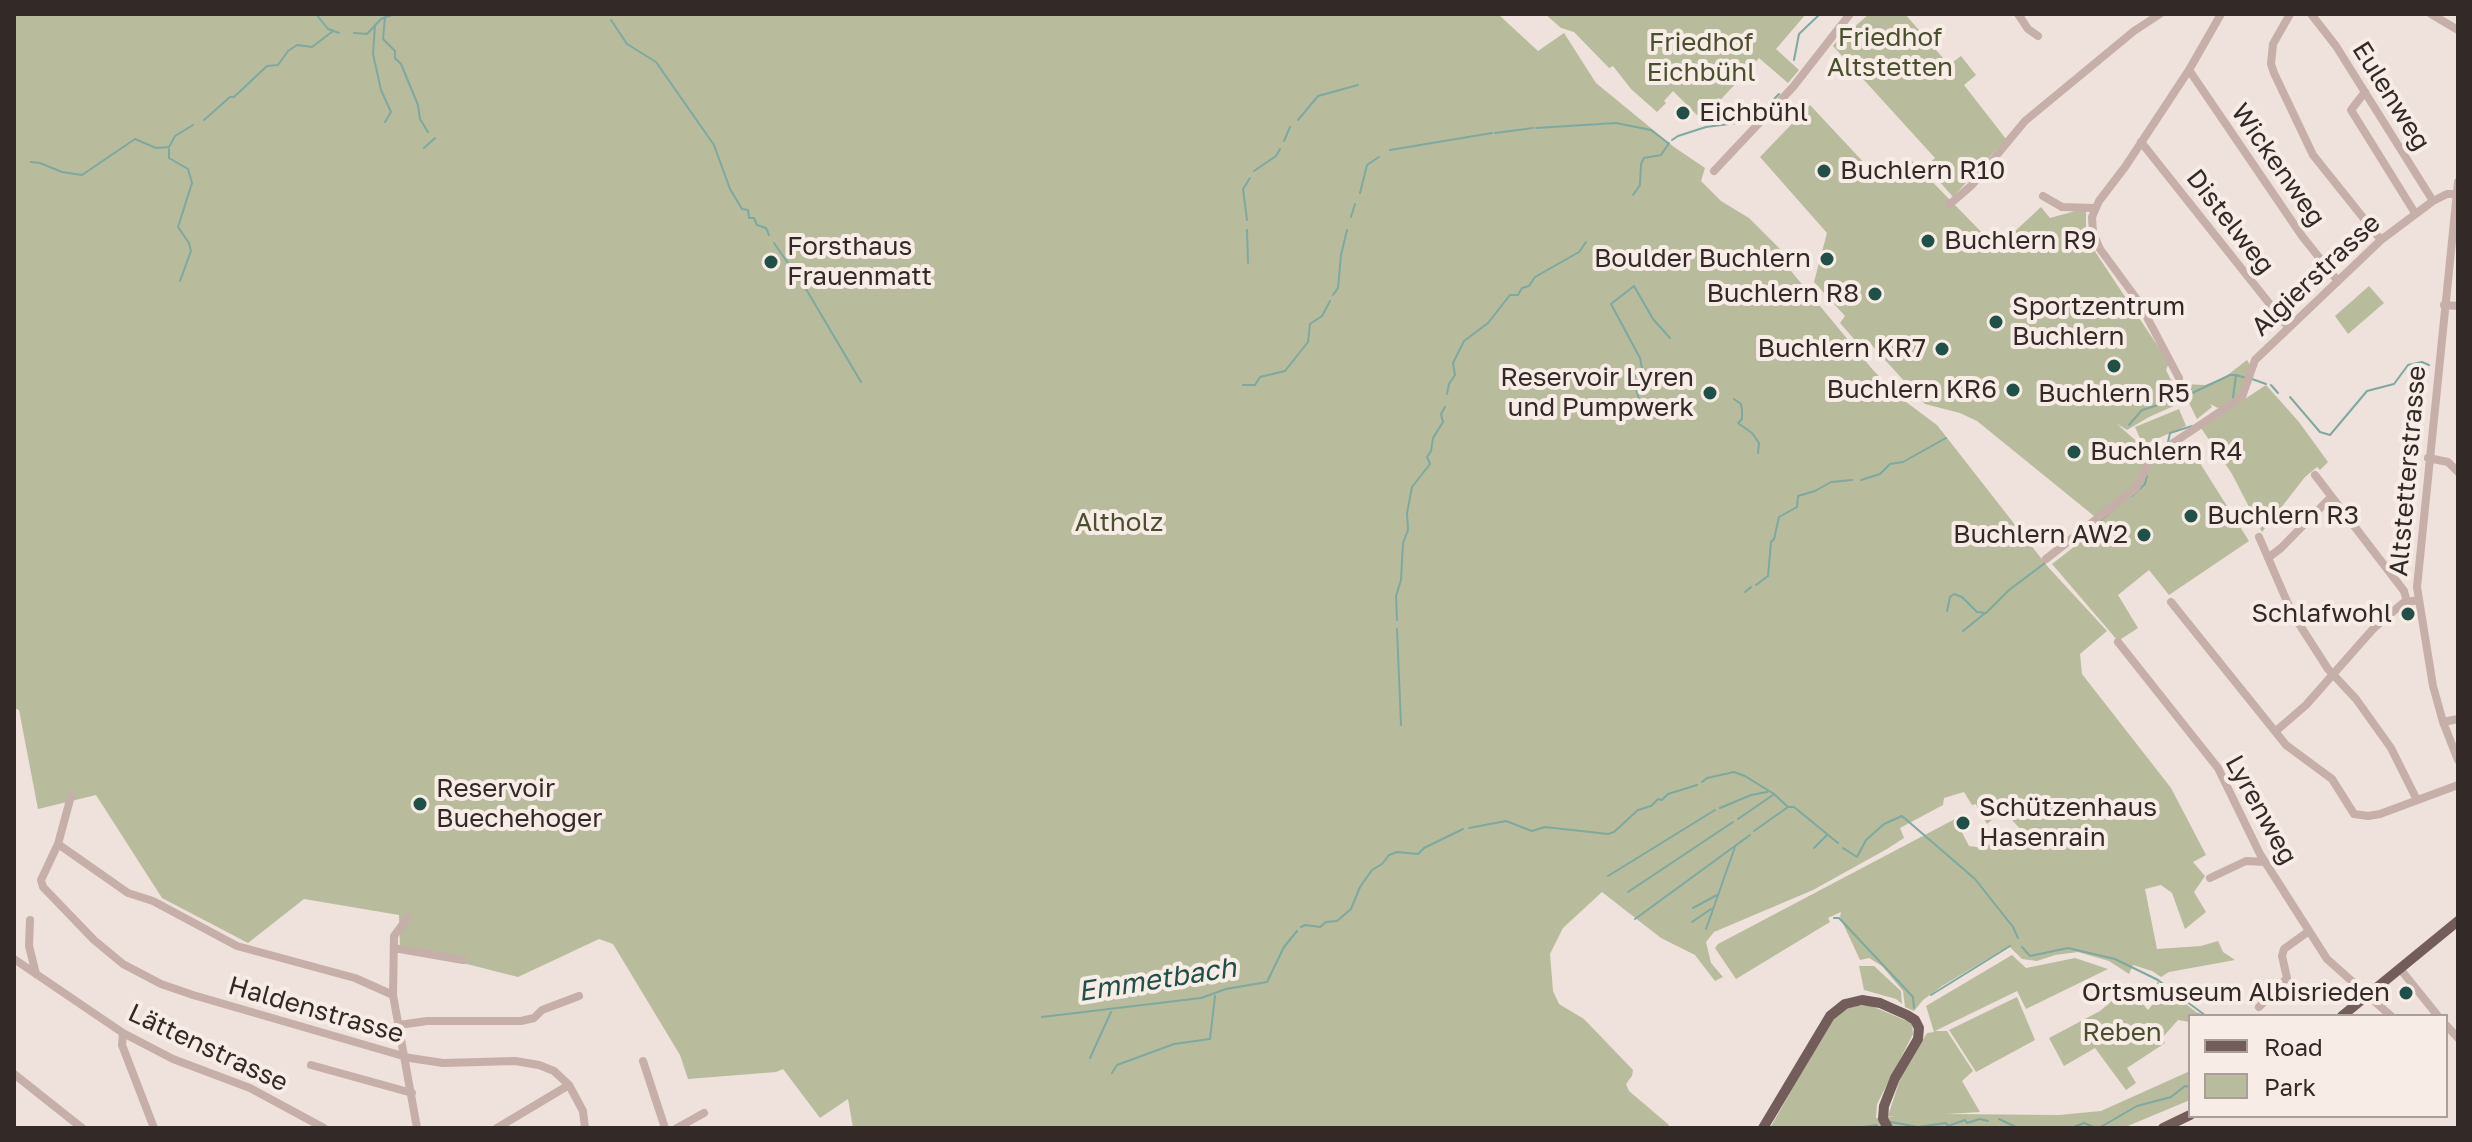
<!DOCTYPE html>
<html>
<head>
<meta charset="utf-8">
<style>
	body { margin:0 }
	#map { position:relative; width:2472px; height:1142px; overflow:hidden; background:#efe1db; font-family:"Golos Text",sans-serif }
	canvas { display:block }
	.frame { position:absolute; inset:0; border:16px solid #332927; pointer-events:none }
	.legend { position:absolute; left:2188px; top:1014px; width:260px; height:104px; box-sizing:border-box; background:#f7ece6; border:2px solid #a99e9a; margin:0; padding:10px 14px; list-style:none; font-size:24px; color:#332927 }
	.legend li { display:flex; align-items:center; gap:16px; height:40px }
	.legend b { width:40px; border:2px solid #a99e9a }
</style>
</head>
<body>
<div id="map">
<canvas width="2472" height="1142"></canvas>
<div class="frame"></div>
<ul class="legend">
<li><b style="height:10px;background:#735d5a"></b>Road</li>
<li><b style="height:22px;background:#b8bc9c"></b>Park</li>
</ul>
</div>
<script>
const c = document.querySelector('canvas').getContext('2d');
c.lineJoin = 'round';
function fill(path, color) { c.fillStyle = color; c.fill(path, 'evenodd'); }
const toPath = rows => new Path2D(rows.map(r => 'M' + r).join(''));
function stroke(path, color, width, dash) { c.strokeStyle = color; c.lineWidth = width; c.lineCap = dash ? 'butt' : 'round'; c.setLineDash(dash || []); c.stroke(path); }
function write(font, color, halo, rows, align = 'center') {
  c.font = font + ' "Golos Text",sans-serif'; c.lineWidth = 8; c.setLineDash([]); c.textBaseline = 'middle'; c.strokeStyle = halo; c.fillStyle = color; for (const [text, x, y, turn = 0] of rows) {
    c.save(); c.translate(x, y); c.rotate((+turn || 0) * Math.PI / 180); c.textAlign = isNaN(turn) ? turn : align; if (halo) c.strokeText(text, 0, 0); c.fillText(text, 0, 0); c.restore();
  }
}
fill(toPath([
	[14,14,1498,14,1538,51,1564,33,1596,83,1674,147,1705,168,1701,181,1721,201,1749,218,1779,248,1791,271,1873,370,1898,396,1937,425,2048,567,2107,631,2080,654,2082,674,2171,788,2206,855,2193,862,2205,876,2194,892,2206,912,2185,929,2172,893,2161,885,2145,889,2157,949,2201,946,2218,941,2223,952,2235,960,2169,972,2161,977,2152,971,2133,965,2129,974,2109,961,2078,952,2055,955,2037,961,2022,959,2009,946,1942,986,1923,1000,1914,1011,1905,1007,1903,991,1882,966,1869,958,1860,960,1840,917,1841,912,1828,918,1830,922,1736,979,1715,948,1718,944,1955,819,1969,846,1984,848,1992,843,1999,849,2022,831,2003,810,1987,824,1976,804,1972,805,1964,792,1944,798,1943,805,1900,828,1904,838,1887,849,1813,890,1714,932,1706,942,1711,963,1723,977,1715,981,1695,955,1661,938,1602,892,1563,928,1550,954,1553,991,1559,1004,1584,1019,1633,1070,1632,1076,1626,1084,1629,1091,1669,1125,1667,1128,853,1128,848,1099,820,1118,783,1069,776,1072,688,1079,680,1055,613,944,599,939,518,977,400,947,399,915,304,899,248,943,162,898,96,795,38,809,19,710,14,708],
	[1545,14,1806,14,1776,49,1799,70,1788,83,1759,58,1702,120,1673,91,1664,101,1666,103,1657,112,1631,89,1613,66,1609,68,1574,32,1561,28],
	[1869,14,1905,14,1949,65,1961,56,1976,75,1964,85,2006,139,1953,197,1926,166,1935,158,1833,46,1847,28,1851,30],
	[1810,105,1882,182,1908,157,1997,248,2041,207,2050,218,2086,208,2086,230,2096,253,2169,363,2166,370,2172,382,2160,392,2183,384,2205,385,2225,377,2247,360,2251,367,2245,387,2230,405,2218,408,2210,404,2212,407,2197,419,2188,401,2194,397,2149,417,2127,430,2116,423,2152,455,2174,446,2198,460,2249,541,2169,595,2149,570,2118,595,2138,628,2118,641,2052,564,2079,543,2079,535,2099,520,1977,421,1960,413,1925,404,1867,340,1860,346,1840,323,1845,316,1814,282,1827,233,1760,157],
	[2369,286,2384,303,2348,334,2335,316],
	[2266,385,2299,422,2328,462,2320,470,2317,467,2305,477,2262,532,2232,474,2201,428],
	[2179,409,2186,426,2143,445,2135,427],
	[2012,955,2026,968,2075,958,2108,969,2026,1009,2017,991,1935,1031,1947,1031,1973,1071,1962,1081,1980,1112,1947,1114,2059,1115,2101,1111,2190,1071,2190,1100,2123,1128,1770,1128,1830,1022,1847,1007,1869,1005,1912,1023,1913,1034,1877,1104,1876,1118,1895,1116,1888,1116,1901,1076,1927,1033,1934,1032,1926,1006],
	[1859,966,1874,966,1901,991,1902,1004,1896,999,1864,990],
	[2157,981,2196,1012,2207,1016,2190,1016,2190,1022,2178,1020,2162,1038,2165,1043,2127,1068,2136,1083,2126,1090,2095,1048,2064,1066,2049,1038,2100,1011,2128,987,2148,1010,2157,999],
	[2017,997,2035,1040,1976,1072,1949,1030]
]), '#b8bc9c');
stroke(toPath([
	[316,14,328,29,339,33],
	[385,17,383,39,395,51,395,58,401,64,418,105,420,119,428,132],
	[611,20,627,44,656,62,714,145,730,189,742,209,748,210,749,218,754,218,757,225,766,228,769,235],
	[375,25,373,54,381,90,391,112,385,122],
	[354,33,367,34,381,19,394,14],
	[1794,60,1799,34,1820,14],
	[204,120,230,97,234,97,267,66,278,65,288,51,297,45,312,47,333,31],
	[1298,120,1318,96,1358,85],
	[1536,128,1616,123,1651,130,1668,143],
	[1495,133,1533,128],
	[1672,140,1678,136,1706,127,1752,121,1779,94],
	[1284,141,1290,127],
	[424,148,435,138],
	[169,149,169,158,188,169,192,183,178,227,189,243,191,251,180,281],
	[1390,150,1492,133],
	[31,162,40,163,62,172,82,175,135,139,156,148,169,147,175,136,193,125],
	[1254,171,1276,156,1280,149],
	[1360,193,1367,165,1379,157],
	[1633,195,1640,185,1641,164,1644,158,1661,155,1669,143],
	[1351,217,1355,204],
	[1247,220,1243,189,1250,178],
	[1247,230,1248,263],
	[774,243,806,289,861,382],
	[1333,295,1338,288,1341,255,1347,230],
	[1643,369,1666,384],
	[1634,378,1642,368,1640,358,1611,304,1634,286,1653,319,1670,338],
	[2252,379,2266,384],
	[1243,385,1255,385,1260,377,1285,371,1308,342,1310,324,1322,316,1330,301],
	[2271,385,2278,393],
	[1636,389,1641,406,1646,414,1659,419],
	[1447,394,1449,384,1455,375,1453,363,1464,341,1488,323,1510,295,1518,295,1522,288,1529,286,1535,277,1579,252,1586,242],
	[2290,397,2320,432,2330,435,2367,391,2394,384,2408,365,2422,362,2429,365],
	[2233,398,2236,375,2246,378],
	[1734,399,1741,404,1742,410,1742,419,1738,423,1752,433,1759,443,1758,453],
	[2129,425,2142,410,2184,397,2230,375,2236,375],
	[2168,442,2170,433,2192,426],
	[1861,480,1880,474,1890,464,1903,462,1946,438],
	[2132,496,2145,484,2147,476],
	[2091,529,2114,509],
	[2078,539,2087,532],
	[1756,585,1768,576,1771,542,1774,539,1779,517,1797,507,1798,496,1815,491,1831,482,1852,480],
	[1745,592,1751,587],
	[1947,611,1950,597,1954,594,1962,597,1977,612,1986,613,2009,590,2045,563],
	[1397,620,1396,596,1401,580,1403,543,1408,530,1407,513,1412,487,1430,464,1427,457,1431,451,1433,438,1443,422,1441,414,1445,407],
	[1397,629,1401,725],
	[1963,631,1984,614],
	[1702,782,1707,778,1734,772,1745,776,1774,794,1788,807,1794,807,1838,843],
	[1720,808,1751,795,1767,792],
	[1738,819,1773,795],
	[1469,828,1506,821,1532,831,1545,827,1608,834,1614,832,1638,810,1651,806,1658,799,1662,800,1668,794,1697,785],
	[1754,831,1788,807],
	[1814,848,1827,835],
	[1843,848,1857,857,1866,840,1884,824,1902,816,1975,879,2013,927,2018,938],
	[1608,876,1715,810],
	[1628,892,1733,822],
	[1693,908,1717,895],
	[1834,918,1839,918,1913,997,1914,1008],
	[1635,919,1750,835],
	[1692,922,1711,909],
	[1301,927,1305,925,1320,927,1326,922,1337,921,1351,909,1360,887,1372,870,1382,864,1389,855,1397,852,1418,854,1424,848,1463,829],
	[1706,929,1735,847],
	[2022,947,2030,956,2068,948,2115,959,2158,980,2206,1016],
	[1931,995,2010,946],
	[1042,1017,1201,998,1226,989,1267,982,1284,947,1297,931],
	[1090,1058,1111,1012],
	[1112,1073,1117,1065,1174,1044,1210,1039,1215,996],
	[1999,1119,2018,1128],
	[1891,1122,1918,1127,1946,1123,1948,1126,1965,1120,1967,1123,1980,1119,1988,1121],
	[1855,1128,1877,1125],
	[2071,1128,2084,1123,2096,1128],
	[2099,1128,2137,1106,2171,1097,2185,1086,2190,1087]
]), '#7da9a1', 2);
stroke(toPath([
	[2018,14,2028,29,2038,36],
	[2290,14,2273,44,2271,64,2274,73,2313,155,2381,240],
	[2311,14,2336,46,2433,201],
	[2431,14,2458,30],
	[2189,70,2302,236,2337,280],
	[2365,92,2351,110,2415,213],
	[2141,142,2288,327],
	[1714,171,1793,87,1850,14],
	[2458,182,2417,587,2433,686,2443,722,2458,760],
	[2043,196,2062,207,2094,208],
	[1950,204,1972,185,2025,121,2134,31,2160,14],
	[2444,305,2458,306],
	[2179,378,2139,302,2100,249,2093,233,2092,217,2099,201,2125,167,2189,70,2221,14],
	[2428,458,2448,462,2458,472],
	[2315,475,2404,591,2407,602],
	[2259,537,2292,613,2328,669,2356,699,2391,748,2417,800],
	[2268,558,2281,548,2331,497],
	[2046,559,2136,488,2152,457,2242,397,2255,360,2381,240,2433,201,2447,194,2455,194],
	[2171,602,2286,745,2332,779,2354,814,2368,816,2380,814,2458,785],
	[2118,642,2218,768,2260,854,2327,959,2391,1016],
	[2443,722,2458,719],
	[2276,731,2306,705,2373,629,2403,603,2418,600],
	[71,796,58,844,41,880,43,887,94,940,123,964,161,984,193,995,410,1058,443,1063,515,1061,539,1065,554,1071,569,1085,583,1111,585,1128],
	[58,844,128,893,153,901,237,946,355,978,393,995],
	[2210,878,2246,861,2265,862],
	[408,917,394,936,393,995,417,1128],
	[30,920,29,946,36,974],
	[394,948,463,960],
	[14,959,123,1033,173,1059,250,1088,324,1128],
	[2401,970,2438,1016],
	[2259,1007,2287,978,2282,956,2284,949,2309,931],
	[399,1025,427,1021,521,1021,534,1018,542,1010,579,996],
	[2446,1025,2458,1038],
	[123,1033,122,1045,154,1128],
	[643,1061,665,1128],
	[311,1065,412,1093],
	[14,1074,82,1128],
	[497,1128,569,1085],
	[677,1128,704,1113]
]), '#c5afa8', 8);
stroke(toPath([
	[2342,1016,2458,921],
	[1763,1128,1830,1016,1845,1004,1862,1000,1880,1003,1907,1015,1915,1020,1919,1028,1918,1039,1895,1078,1884,1106,1883,1119,1888,1128],
	[2163,1128,2190,1115]
]), '#735d5a', 10);
for (const [x, y, r, color] of [
	[1683,113,8,"#215049"],
	[1824,171,8,"#215049"],
	[1928,241,8,"#215049"],
	[1827,259,8,"#215049"],
	[771,262,8,"#215049"],
	[1875,294,8,"#215049"],
	[1996,322,8,"#215049"],
	[1942,349,8,"#215049"],
	[2114,366,8,"#215049"],
	[2013,390,8,"#215049"],
	[1710,393,8,"#215049"],
	[2074,452,8,"#215049"],
	[2191,516,8,"#215049"],
	[2144,535,8,"#215049"],
	[2408,614,8,"#215049"],
	[420,804,8,"#215049"],
	[1963,823,8,"#215049"],
	[2406,993,8,"#215049"]
]) { const dot = new Path2D(); dot.arc(x, y, r, 0, 2 * Math.PI); c.fillStyle = color; c.fill(dot); stroke(dot, '#f7ece6', 3); }
write('26px', '#4a4f2e', '#f7ece6', [
	["Friedhof",1890,38],
	["Altstetten",1890,68],
	["Friedhof",1701,43],
	["Eichbühl",1701,73],
	["Altholz",1119,523],
	["Reben",2122,1033]
]);
write('26px', '#332927', '#f7ece6', [
	["Eulenweg",2391,96,58],
	["Wickenweg",2278,165,55],
	["Distelweg",2230,222,52],
	["Algierstrasse",2316,275,-43],
	["Altstetterstrasse",2408,471,-85],
	["Lyrenweg",2261,810,61],
	["Haldenstrasse",316,1010,16],
	["Lättenstrasse",208,1048,25]
]);
write('26px', '#332927', '#f7ece6', [
	["Eichbühl",1699,113],
	["Buchlern R10",1840,171],
	["Buchlern R9",1944,241],
	["Forsthaus",787,247],
	["Frauenmatt",787,277],
	["Boulder Buchlern",1811,259,"right"],
	["Buchlern R8",1859,294,"right"],
	["Sportzentrum",2012,307],
	["Buchlern",2012,337],
	["Buchlern KR7",1926,349,"right"],
	["Reservoir Lyren",1694,378,"right"],
	["und Pumpwerk",1694,408,"right"],
	["Buchlern KR6",1997,390,"right"],
	["Buchlern R5",2114,394,"center"],
	["Buchlern R4",2090,452],
	["Buchlern R3",2207,516],
	["Buchlern AW2",2128,535,"right"],
	["Schlafwohl",2392,614,"right"],
	["Reservoir",436,789],
	["Buechehoger",436,819],
	["Schützenhaus",1979,808],
	["Hasenrain",1979,838],
	["Ortsmuseum Albisrieden",2390,993,"right"]
], 'left');
write('italic 28px', '#215049', '#f7ece6', [
	["Emmetbach",1157,980,-9]
]);
</script>
</body>
</html>
